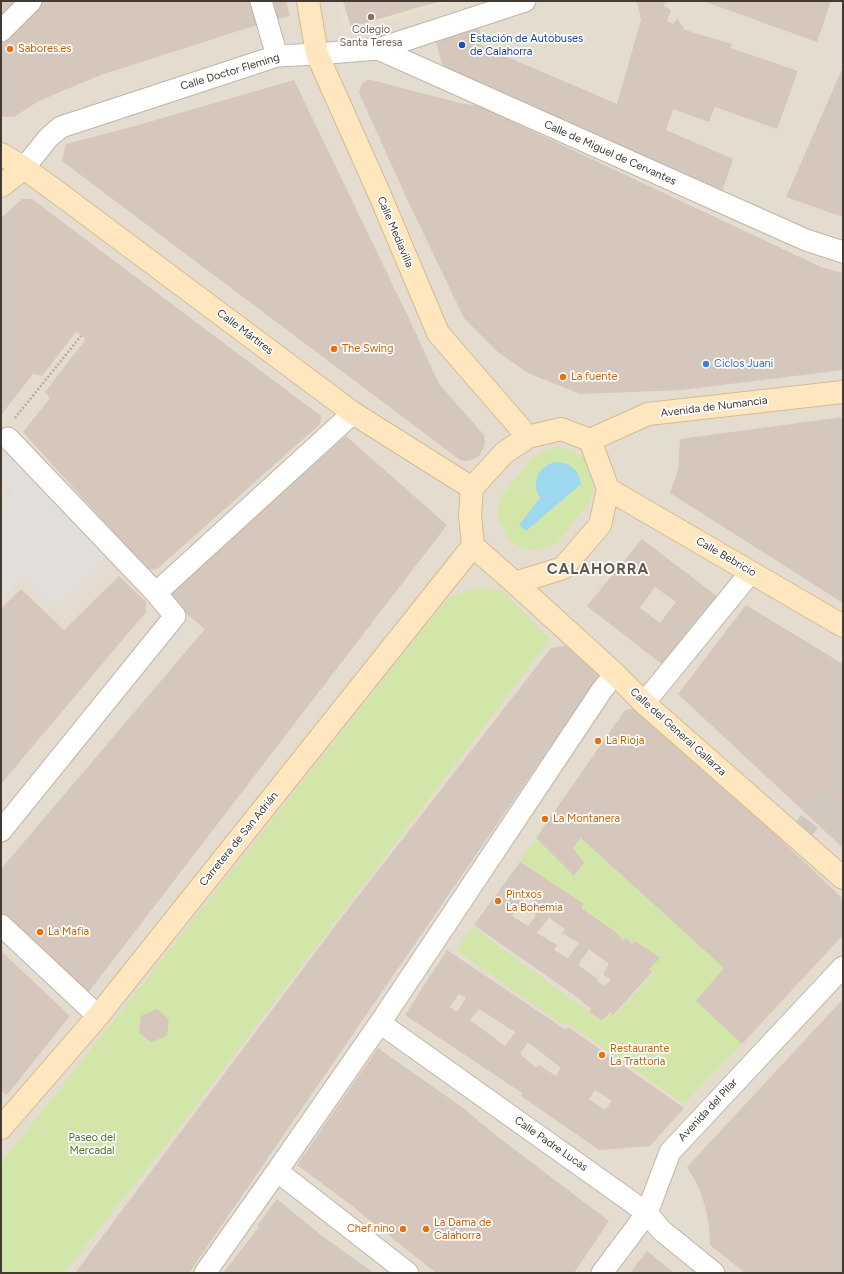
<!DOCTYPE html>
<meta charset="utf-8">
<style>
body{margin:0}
#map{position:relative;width:844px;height:1274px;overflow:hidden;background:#f1ebe2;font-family:Figtree,sans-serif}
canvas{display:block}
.frame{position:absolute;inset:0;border:2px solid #423a33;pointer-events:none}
</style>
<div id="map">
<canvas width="844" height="1274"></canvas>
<div class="frame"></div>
</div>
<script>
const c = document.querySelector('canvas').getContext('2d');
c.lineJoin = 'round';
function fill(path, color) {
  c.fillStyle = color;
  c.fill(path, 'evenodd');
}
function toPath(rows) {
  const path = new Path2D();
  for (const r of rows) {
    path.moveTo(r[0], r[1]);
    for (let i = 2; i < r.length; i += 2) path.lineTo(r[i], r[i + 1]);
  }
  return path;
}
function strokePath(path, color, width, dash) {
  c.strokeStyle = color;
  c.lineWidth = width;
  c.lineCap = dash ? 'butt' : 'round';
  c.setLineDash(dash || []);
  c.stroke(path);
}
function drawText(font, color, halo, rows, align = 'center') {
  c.font = font + ' Figtree,sans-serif';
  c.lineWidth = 3.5;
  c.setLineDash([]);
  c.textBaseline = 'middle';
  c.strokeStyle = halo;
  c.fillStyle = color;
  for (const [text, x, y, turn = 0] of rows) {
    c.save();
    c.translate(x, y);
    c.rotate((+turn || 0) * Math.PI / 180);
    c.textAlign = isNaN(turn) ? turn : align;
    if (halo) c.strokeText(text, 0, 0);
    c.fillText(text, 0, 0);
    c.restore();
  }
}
fill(toPath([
 [1,1,843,1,843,1273,1,1273]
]), '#e5dcd0');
fill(toPath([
 [337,1,454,1,346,33]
]), '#eadecc');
fill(toPath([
 [556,447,570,450,582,456,590,466,593,478,592,496,589,503,560,539,553,545,536,550,521,548,512,543,508,539,498,519,498,507,502,496,533,457,545,450],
 [475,588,502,590,550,640,152,1163,64,1273,1,1273,1,1163,416,638,449,598],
 [536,838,573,848,581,838,724,968,696,1001,742,1044,684,1104,566,1022,563,1025,456,950,473,927,602,1022,610,1014,614,1016,654,973,649,969,660,958,636,941,632,944,626,938,623,941,617,933,581,908,584,904,520,862]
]), '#d2e6aa');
fill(toPath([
 [17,447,114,549,54,608,21,578,1,598,1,508,12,493,1,478,1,462]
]), '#e1dedb');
fill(toPath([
 [556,462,564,463,571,466,576,471,580,478,581,484,526,531,519,525,540,498,536,489,536,482,538,474,543,468,549,464]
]), '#9dd8ef');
fill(toPath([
 [1,1,24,1,1,24],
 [42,1,256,1,263,23,101,75,62,91,37,102,14,117,4,117,1,116,1,46],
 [269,1,286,1,290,16,274,20],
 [343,1,441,1,351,27],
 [637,1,666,1,664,6,671,10,667,21,674,24,677,18,685,30,732,44,731,48,798,71,777,129,715,107,709,122,673,109,666,130,733,159,722,191,444,70,435,40,479,28,482,46,617,104,641,20],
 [703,1,831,1,817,42],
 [843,67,843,217,786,197],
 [294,80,413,327,439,384,484,435,485,442,484,447,479,456,474,459,466,461,460,460,62,161,66,144,135,126],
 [368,80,371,80,460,103,479,106,821,267,843,273,843,370,682,390,580,394,528,373,498,352,464,318,407,199,359,93,361,86,363,83],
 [22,199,32,199,321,416,321,420,320,424,157,569,153,570,146,568,23,432,50,398,45,392,86,339,76,332,42,376,33,374,1,415,1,218],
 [843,417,843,603,670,493,678,470,680,439],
 [346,436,447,525,87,994,1,914,1,869,205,629,188,615,168,593],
 [642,539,718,597,664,666,587,606],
 [655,587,676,602,660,623,640,608],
 [119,576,146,602,146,612,1,784,1,609,21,589,64,630],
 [746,605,843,664,843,848,678,694],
 [571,645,600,674,189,1273,75,1273,342,917,551,648],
 [643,708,843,899,843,935,742,1044,696,1001,724,968,581,838,573,848,584,863,574,876,536,838,625,710],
 [520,862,584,904,581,908,617,933,623,941,626,938,632,944,635,941,660,958,649,969,652,972,613,1015,610,1012,602,1021,589,1012,591,1008,583,1003,584,1002,474,925],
 [525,896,535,903,530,910,536,915,528,926,512,916],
 [549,918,565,929,562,933,579,943,568,958,554,950,557,945,537,933],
 [589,949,609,964,603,974,611,980,604,986,597,981,598,979,578,965],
 [447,950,566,1030,568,1027,684,1108,650,1146,599,1150,521,1096,522,1093,405,1015],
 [459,994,466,998,457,1012,450,1007],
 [479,1009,515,1032,505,1046,470,1020],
 [528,1042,561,1068,556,1076,539,1065,536,1068,520,1054],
 [595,1090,612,1101,605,1110,589,1099],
 [1,951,70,1016,7,1095,1,1091],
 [843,999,843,1273,745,1273,710,1245,709,1226,705,1206,699,1188,687,1167],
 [157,1009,169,1019,167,1036,151,1042,139,1033,141,1016],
 [378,1048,463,1108,498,1137,609,1221,574,1273,436,1273,347,1202,297,1165],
 [277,1199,322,1236,374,1273,223,1273,259,1227,257,1226],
 [647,1251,674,1273,630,1273]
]), '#d5c7bb');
strokePath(toPath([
 [797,838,843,776]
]), '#cec8bf', 21, [21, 10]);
const street = toPath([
 [261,1,277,56],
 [1,31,31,1],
 [378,49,806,240,843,252],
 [24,168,49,137,61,127,277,56,317,54,378,49,525,1],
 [156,593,353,413],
 [644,703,751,572],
 [1,831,175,616,156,593,8,438],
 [1,925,98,1016],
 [380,1023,647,1213,661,1230,714,1273],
 [277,1171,408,1273],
 [205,1273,277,1171,380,1023,602,690,615,674],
 [602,1273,647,1213,670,1152,843,967]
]);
const secondary = toPath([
 [308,1,317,54,379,193,438,333,528,437],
 [1,154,24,168,53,189,353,413,472,488],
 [1,186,24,168],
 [561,429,590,440,608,489,600,525,563,568,515,583,473,546,470,515,472,488,504,453,528,437,561,429],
 [590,440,648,414,843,392],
 [608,489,843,626],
 [515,583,615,674,644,703,843,878],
 [1,1128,98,1016,473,546]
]);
strokePath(street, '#bfb4a8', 23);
strokePath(secondary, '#d4bb94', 24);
strokePath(toPath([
 [15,418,81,336]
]), '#beab96', 2.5, [2, 2]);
strokePath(street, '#fff', 21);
strokePath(secondary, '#fee7bf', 22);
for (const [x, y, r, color] of [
 [371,17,4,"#8d6e63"],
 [462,45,4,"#1a4fb4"],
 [10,49,4,"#e8710a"],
 [334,349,4,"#e8710a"],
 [706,364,4,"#3f7fe0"],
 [563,377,4,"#e8710a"],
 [598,741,4,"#e8710a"],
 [545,819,4,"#e8710a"],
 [498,901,4,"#e8710a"],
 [40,932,4,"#e8710a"],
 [602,1055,4,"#e8710a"],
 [403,1229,4,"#e8710a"],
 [426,1229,4,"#e8710a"]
]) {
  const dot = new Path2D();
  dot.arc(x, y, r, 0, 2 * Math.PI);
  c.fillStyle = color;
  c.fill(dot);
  strokePath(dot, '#fff', 1.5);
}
drawText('11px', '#785e54', '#fff', [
 ["Colegio",371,30],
 ["Santa Teresa",371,43]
]);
drawText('11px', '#164399', '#fff', [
 ["Estación de Autobuses",470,39],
 ["de Calahorra",470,52]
], 'left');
drawText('11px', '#c56008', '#fff', [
 ["Sabores.es",18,49],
 ["The Swing",342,349],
 ["La fuente",571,377],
 ["La Rioja",606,741],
 ["La Montanera",553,819],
 ["Pintxos",506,895],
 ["La Bohemia",506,908],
 ["La Mafia",48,932],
 ["Restaurante",610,1049],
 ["La Trattoria",610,1062],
 ["La Dama de",434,1223],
 ["Calahorra",434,1236],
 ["Chef nino",395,1229,"right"]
], 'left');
drawText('11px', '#423a33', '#fff', [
 ["Calle Doctor Fleming",230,72,-17],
 ["Calle de Miguel de Cervantes",610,153,24],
 ["Calle Mediavilla",395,232,67],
 ["Calle Mártires",245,332,37],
 ["Avenida de Numancia",714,407,-7],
 ["Calle Bebricio",726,557,30],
 ["Calle del General Gallarza",678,732,42],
 ["Carretera de San Adrián",239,839,-51],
 ["Avenida del Pilar",708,1110,-47],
 ["Calle Padre Lucas",551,1144,35]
]);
drawText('11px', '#366cbe', '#fff', [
 ["Ciclos Juani",714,364]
], 'left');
drawText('11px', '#4d7327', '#fff', [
 ["Paseo del",92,1138],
 ["Mercadal",92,1151]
]);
c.letterSpacing = '1px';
drawText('bold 15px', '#65574a', '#fff', [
 ["CALAHORRA",598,570]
]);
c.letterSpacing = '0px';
</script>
